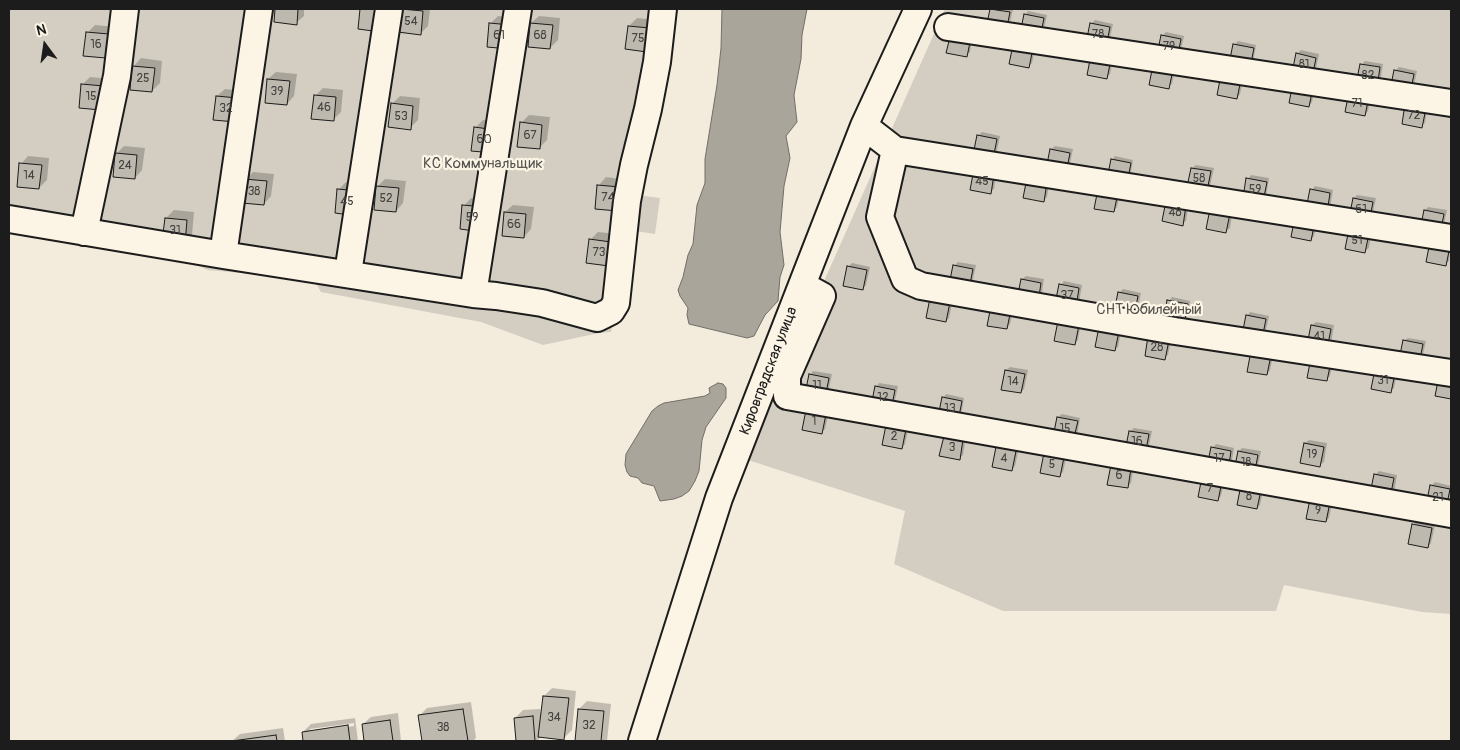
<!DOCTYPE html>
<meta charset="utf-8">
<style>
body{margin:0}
#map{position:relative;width:1460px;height:750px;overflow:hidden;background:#f3ecdd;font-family:Pangolin,sans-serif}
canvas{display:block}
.frame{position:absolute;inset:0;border:10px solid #1c1c1c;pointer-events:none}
.north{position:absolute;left:20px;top:20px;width:50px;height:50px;-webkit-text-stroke:4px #fcf5e5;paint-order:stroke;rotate:346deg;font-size:14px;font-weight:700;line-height:20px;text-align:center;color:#1c1c1c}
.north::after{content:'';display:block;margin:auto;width:18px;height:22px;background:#1c1c1c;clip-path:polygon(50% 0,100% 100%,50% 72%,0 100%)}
</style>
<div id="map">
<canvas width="1460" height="750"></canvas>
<div class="frame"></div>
<div class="north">N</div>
</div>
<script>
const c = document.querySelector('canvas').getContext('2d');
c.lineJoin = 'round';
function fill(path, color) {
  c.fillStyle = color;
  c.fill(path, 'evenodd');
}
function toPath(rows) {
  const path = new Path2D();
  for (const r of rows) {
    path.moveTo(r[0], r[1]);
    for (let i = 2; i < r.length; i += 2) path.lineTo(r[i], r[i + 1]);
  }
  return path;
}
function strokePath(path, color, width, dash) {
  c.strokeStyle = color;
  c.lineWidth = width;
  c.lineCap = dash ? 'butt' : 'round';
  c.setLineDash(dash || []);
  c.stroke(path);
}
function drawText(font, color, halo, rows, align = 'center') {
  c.font = font + ' Pangolin,sans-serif';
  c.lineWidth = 4.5;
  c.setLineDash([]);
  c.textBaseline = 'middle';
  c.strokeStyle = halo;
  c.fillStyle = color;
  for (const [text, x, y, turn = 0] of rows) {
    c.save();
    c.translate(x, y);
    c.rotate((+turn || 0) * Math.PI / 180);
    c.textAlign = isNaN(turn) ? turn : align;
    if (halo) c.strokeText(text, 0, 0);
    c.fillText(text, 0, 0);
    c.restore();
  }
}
fill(toPath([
 [9,9,675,9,637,195,660,198,655,234,635,231,611,332,599,333,543,345,481,322,321,292,314,280,208,270,184,260,72,245,9,229],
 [945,9,1451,9,1451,614,1422,612,1284,585,1276,611,1003,611,894,564,905,511,745,459]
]), '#d3cec1');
const water = toPath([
 [722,9,807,9,802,35,801,59,794,95,797,122,786,136,790,158,784,186,780,232,784,265,780,277,778,301,765,315,754,336,747,338,689,324,687,315,688,308,680,296,678,290,683,277,688,255,693,244,697,205,705,183,705,159,717,85,721,48,722,9],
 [718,383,723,384,726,388,726,398,706,427,702,440,699,471,695,481,689,491,682,496,674,499,660,501,654,486,642,483,638,478,630,476,627,472,625,465,626,454,652,411,658,406,664,403,705,396,710,393,709,388,718,383]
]);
fill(water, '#aaa59b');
strokePath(water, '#716e68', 1);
fill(toPath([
 [277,9,304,9,304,16,296,23,275,21],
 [402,9,430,9,428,26,420,34],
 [991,9,1013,9,1009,27,988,27],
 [1028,11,1047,15,1043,33,1025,15],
 [498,16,519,18,516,40,490,24],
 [539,16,560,18,558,40,550,48,531,23],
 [637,18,657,20,655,43,629,26],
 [1095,20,1113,24,1109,42,1091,24],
 [95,25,116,27,106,57,87,33],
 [1166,32,1184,36,1180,54,1162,36],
 [973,34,970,52,966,56,948,52],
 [1238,41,1256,45,1253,63,1234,45],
 [1036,45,1032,63,1028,67,1010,63],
 [1301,50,1319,54,1315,73,1297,54],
 [1114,55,1110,74,1107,77,1089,74],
 [141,58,162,61,160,83,152,91,134,66],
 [1365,61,1383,64,1380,83,1362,64],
 [1176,65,1172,84,1168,87,1150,84],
 [1399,67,1417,71,1413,89,1395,71],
 [276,72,297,74,294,96,287,104,268,79],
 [1244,76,1240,94,1237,98,1218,94],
 [90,77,111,79,108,101,82,85],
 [1316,84,1312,102,1309,106,1290,102],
 [323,88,343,90,341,112,333,120,315,96],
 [225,89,245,91,235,121,217,96],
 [1372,93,1368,111,1365,115,1347,111],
 [400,96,420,98,418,120,410,128,392,104],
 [1428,104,1425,123,1421,126,1403,123],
 [529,115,550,117,547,140,540,147,521,123],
 [483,120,504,122,493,152,475,128],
 [982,132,1000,136,996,155,993,158,978,136],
 [124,146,145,148,142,170,135,178,116,154],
 [1055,146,1073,149,1069,168,1051,149],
 [28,156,49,158,47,180,39,188,21,164],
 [1115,156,1133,160,1130,178,1112,160],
 [1196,165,1214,168,1210,186,1207,190,1188,186,1192,168],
 [979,166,997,170,994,189,990,192],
 [253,172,274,174,271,196,264,204,245,180],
 [1032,175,1050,179,1047,197,1043,201],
 [1251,175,1269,178,1266,197,1248,179],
 [606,177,627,180,625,202,599,185],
 [385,179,406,181,403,203,396,211,377,187],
 [346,182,367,184,365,207,338,190],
 [1315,186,1333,190,1330,208,1312,190],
 [1121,189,1117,207,1114,211,1096,208],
 [1357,195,1376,198,1372,217,1354,198],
 [471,198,492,200,482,230,464,206],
 [1168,202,1189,202,1186,221,1182,224],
 [513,205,534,207,531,229,524,237,505,212],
 [1215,206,1233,209,1230,228,1226,231],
 [1428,207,1447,210,1443,229,1425,210],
 [174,210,194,212,192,235,184,243,166,218],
 [1318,218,1314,236,1311,240,1292,236],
 [1372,229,1369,248,1365,251,1347,248],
 [598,232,618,234,616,256,590,240],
 [1451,242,1449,261,1445,264],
 [958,262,976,265,972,284,954,266],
 [852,263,870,267,866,285,863,289,848,267],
 [1026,276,1044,279,1041,298,1022,279],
 [1064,281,1082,285,1079,303,1061,285],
 [1123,289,1141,293,1137,311,1134,315,1119,293],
 [1172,297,1190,301,1187,319,1183,323,1169,301],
 [953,299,949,318,946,321,928,317],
 [1014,306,1010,324,1007,328,989,325],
 [1250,312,1269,316,1265,334,1247,316],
 [1081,322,1078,340,1074,344,1056,340],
 [1316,322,1334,325,1331,344,1312,325],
 [1122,328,1118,347,1114,350,1096,346],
 [1172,336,1168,355,1164,358,1146,355],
 [1408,338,1426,341,1422,359,1404,341],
 [1274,352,1270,370,1267,374,1249,371],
 [1334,358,1330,376,1326,380,1308,377],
 [1010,367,1028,370,1024,389,1021,392,1006,370],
 [1398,369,1394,388,1391,391,1373,388],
 [813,371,832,374,828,393,810,375],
 [879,383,898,386,894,405,876,387],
 [946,394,964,398,961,416,943,398],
 [810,407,829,411,825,429,821,433],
 [1062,414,1080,418,1077,436,1058,417],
 [909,426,905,444,902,448,883,444],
 [1134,428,1152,431,1148,450,1130,431],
 [966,436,963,455,959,458,941,455],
 [1309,440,1327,443,1324,462,1320,465,1305,443],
 [1000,444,1019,448,1015,466,1012,470,997,448],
 [1216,444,1234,448,1231,466,1212,448],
 [1242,448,1261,451,1257,470,1239,451],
 [1067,454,1063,472,1059,476,1041,472],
 [1134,465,1131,483,1127,487,1109,484],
 [1379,471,1397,475,1394,493,1375,475],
 [1225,478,1221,496,1218,500,1199,496],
 [1435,482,1451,486,1449,505,1431,486],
 [1264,486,1260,505,1257,508,1238,504],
 [1333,499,1329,518,1326,521,1308,518],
 [1417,521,1435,525,1431,543,1428,547,1413,525],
 [552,688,576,691,572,730,564,738,542,736,537,741,517,741,515,718,523,710,540,709,541,715,544,696],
 [587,701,611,704,607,741,576,741,579,709],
 [471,702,476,738,473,741,423,741,419,716,427,708],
 [398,713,401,741,365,741,363,724,371,717],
 [355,718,358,741,305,741,303,732,311,724],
 [354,723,354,726,310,732,310,729],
 [283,728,285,741,232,741,240,734],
 [820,740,847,741,819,741]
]), '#0003');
const building = toPath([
 [275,9,298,9,297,25,274,22,275,9],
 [360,9,383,9,381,32,358,29,360,9],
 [401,9,423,11,421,35,398,32,401,9],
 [990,9,1010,12,1006,32,986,28,990,9],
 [1024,14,1044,18,1040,38,1020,34,1024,14],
 [489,23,511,25,509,49,487,47,489,23],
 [530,23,553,25,550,49,528,47,530,23],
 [1090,23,1110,27,1106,47,1086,43,1090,23],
 [628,26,650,28,647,52,625,49,628,26],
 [86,32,109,34,106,58,83,56,86,32],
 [951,33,971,37,967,57,946,53,951,33],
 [1161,35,1181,39,1177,59,1157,55,1161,35],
 [1233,44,1254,48,1250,68,1229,64,1233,44],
 [1013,45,1033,48,1029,68,1009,64,1013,45],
 [1296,53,1316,58,1312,78,1292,73,1296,53],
 [1091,55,1111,59,1107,79,1087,75,1091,55],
 [1360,64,1380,67,1377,88,1356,84,1360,64],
 [1153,65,1173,69,1169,89,1149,85,1153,65],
 [132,66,155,68,152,92,130,90,132,66],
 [1394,70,1414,74,1410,94,1390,90,1394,70],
 [1221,75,1241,79,1237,99,1217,95,1221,75],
 [267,79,290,81,287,105,265,103,267,79],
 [1293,83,1313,87,1309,107,1289,103,1293,83],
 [81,84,104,86,101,110,79,108,81,84],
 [1349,92,1369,96,1365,116,1345,112,1349,92],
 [314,95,336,97,334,121,311,119,314,95],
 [216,96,238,98,236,122,213,120,216,96],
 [391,103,413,106,411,130,388,127,391,103],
 [1405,104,1426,108,1422,128,1402,124,1405,104],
 [520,122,542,125,540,149,517,147,520,122],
 [474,127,496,130,494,153,471,151,474,127],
 [977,135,997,139,993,159,973,155,977,135],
 [1050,149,1070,153,1066,173,1046,169,1050,149],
 [115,153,137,155,135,179,113,177,115,153],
 [1111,159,1131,163,1127,183,1107,179,1111,159],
 [19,163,42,165,39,189,17,187,19,163],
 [1191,168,1211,171,1207,191,1187,187,1191,168],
 [974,169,994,174,991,194,970,190,974,169],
 [1027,178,1047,182,1044,202,1023,198,1027,178],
 [1246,178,1267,182,1263,202,1243,198,1246,178],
 [244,179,267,181,264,205,242,203,244,179],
 [597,185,620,187,618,211,595,209,597,185],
 [376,186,399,188,396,212,374,210,376,186],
 [337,189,360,191,357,216,335,213,337,189],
 [1098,189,1118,192,1114,212,1094,209,1098,189],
 [1310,189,1330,193,1327,213,1306,209,1310,189],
 [1353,198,1373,202,1369,222,1349,218,1353,198],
 [1166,201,1186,205,1183,226,1162,221,1166,201],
 [462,205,485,207,482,232,460,229,462,205],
 [1210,209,1230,213,1226,233,1206,229,1210,209],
 [1424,210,1444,214,1440,234,1420,230,1424,210],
 [504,212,526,214,524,238,502,236,504,212],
 [1295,217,1315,221,1311,241,1291,237,1295,217],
 [165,218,187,220,185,244,162,241,165,218],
 [1349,229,1369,233,1365,253,1345,249,1349,229],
 [589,239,611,242,609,266,586,263,589,239],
 [1430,242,1450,246,1446,266,1426,262,1430,242],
 [953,265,973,269,969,289,949,285,953,265],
 [847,266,867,270,863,290,843,286,847,266],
 [1021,279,1041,283,1038,303,1017,299,1021,279],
 [1059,284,1079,288,1076,308,1055,304,1059,284],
 [1118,292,1138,296,1134,316,1114,312,1118,292],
 [930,298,950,302,946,322,926,318,930,298],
 [1167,300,1188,304,1184,324,1164,320,1167,300],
 [991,306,1011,309,1007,329,987,326,991,306],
 [1246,315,1266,319,1262,339,1242,335,1246,315],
 [1058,321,1079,325,1075,345,1054,341,1058,321],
 [1311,325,1331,329,1327,349,1307,345,1311,325],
 [1099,327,1119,331,1115,351,1095,347,1099,327],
 [1148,336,1169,340,1165,360,1145,356,1148,336],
 [1403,340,1423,344,1419,364,1399,360,1403,340],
 [1251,351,1271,355,1267,375,1247,372,1251,351],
 [1311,358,1331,361,1327,381,1307,378,1311,358],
 [1375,369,1395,373,1391,393,1371,389,1375,369],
 [1005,370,1025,374,1021,393,1001,390,1005,370],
 [809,374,829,378,825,398,805,394,809,374],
 [1439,376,1451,378,1451,399,1435,396,1439,376],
 [875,386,895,390,891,410,871,406,875,386],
 [942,397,962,401,958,421,938,417,942,397],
 [806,410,826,414,822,434,802,430,806,410],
 [1057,417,1078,421,1073,441,1053,437,1057,417],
 [886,425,906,429,902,449,882,445,886,425],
 [1129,431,1149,434,1145,455,1125,451,1129,431],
 [944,436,963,439,960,460,939,456,944,436],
 [1304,443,1324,447,1320,467,1300,463,1304,443],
 [996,447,1016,451,1012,471,992,467,996,447],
 [1211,447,1231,451,1228,471,1207,467,1211,447],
 [1238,451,1258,455,1254,475,1234,471,1238,451],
 [1044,453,1064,457,1060,477,1040,473,1044,453],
 [1111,465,1131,468,1128,488,1107,485,1111,465],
 [1374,474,1394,478,1390,498,1370,494,1374,474],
 [1202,477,1222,481,1218,501,1198,497,1202,477],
 [1241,485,1261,490,1257,509,1237,505,1241,485],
 [1430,485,1450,489,1446,509,1426,506,1430,485],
 [1310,499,1330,502,1326,522,1306,519,1310,499],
 [1412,524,1432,528,1428,548,1408,544,1412,524],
 [543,696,569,698,564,740,538,737,543,696],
 [463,709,468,741,422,741,418,715,463,709],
 [578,709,604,711,601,741,575,741,578,709],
 [533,716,535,741,516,741,514,718,533,716],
 [390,720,393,741,364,741,362,724,390,720],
 [348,725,350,741,303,741,302,732,348,725],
 [276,735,277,741,232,741,276,735]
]);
fill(building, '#beb9ae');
strokePath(building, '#1c1c1c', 1);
const minor = toPath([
 [948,27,1451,103],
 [864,126,895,150,880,217,905,279,921,286,1175,331,1451,373],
 [895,150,1451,238],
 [9,219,223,255,473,294,496,296,542,303,597,318,611,311,616,303,627,201,634,165,648,109,657,62,663,9],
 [84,232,117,76,125,9],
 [223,255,259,9],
 [348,273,389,9],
 [802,285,822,296,787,376,787,396,1451,514],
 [473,294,518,9],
 [642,741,719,498,864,126,918,9]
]);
strokePath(minor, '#1c1c1c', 30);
strokePath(minor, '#fcf5e5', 26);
drawText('12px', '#444340', null, [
 ["54",411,22],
 ["78",1098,35],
 ["61",499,36],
 ["68",540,36],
 ["75",638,39],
 ["16",96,45],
 ["79",1169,47],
 ["81",1304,65],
 ["82",1368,76],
 ["25",143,79],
 ["39",277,92],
 ["15",91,97],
 ["71",1357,104],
 ["46",324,108],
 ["32",226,109],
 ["72",1414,116],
 ["53",401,117],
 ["67",530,136],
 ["60",484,140],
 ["24",125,166],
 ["14",29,176],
 ["58",1199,179],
 ["45",982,182],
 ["59",1255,190],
 ["38",254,192],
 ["74",608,198],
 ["52",386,199],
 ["45",347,202],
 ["61",1361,210],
 ["48",1175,213],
 ["59",472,218],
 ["66",514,225],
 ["31",175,231],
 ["51",1357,241],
 ["73",599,253],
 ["37",1067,296],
 ["41",1319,337],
 ["28",1157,348],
 ["31",1383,381],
 ["14",1013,382],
 ["11",817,386],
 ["12",883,398],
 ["13",950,409],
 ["1",814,422],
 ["15",1065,429],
 ["2",894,437],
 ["16",1137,442],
 ["3",952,448],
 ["19",1312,455],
 ["4",1004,459],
 ["17",1219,459],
 ["18",1246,463],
 ["5",1052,465],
 ["6",1119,476],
 ["7",1210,489],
 ["8",1249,497],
 ["21",1438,498],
 ["9",1318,511],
 ["34",554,718],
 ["32",589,726],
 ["38",443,728]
]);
drawText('15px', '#53514e', '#fcf5e5', [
 ["КС Коммунальщик",483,164],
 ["СНТ Юбилейный",1149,310]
]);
drawText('15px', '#1c1c1c', '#fcf5e5', [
 ["Кировградская улица",769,371,-69]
]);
</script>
